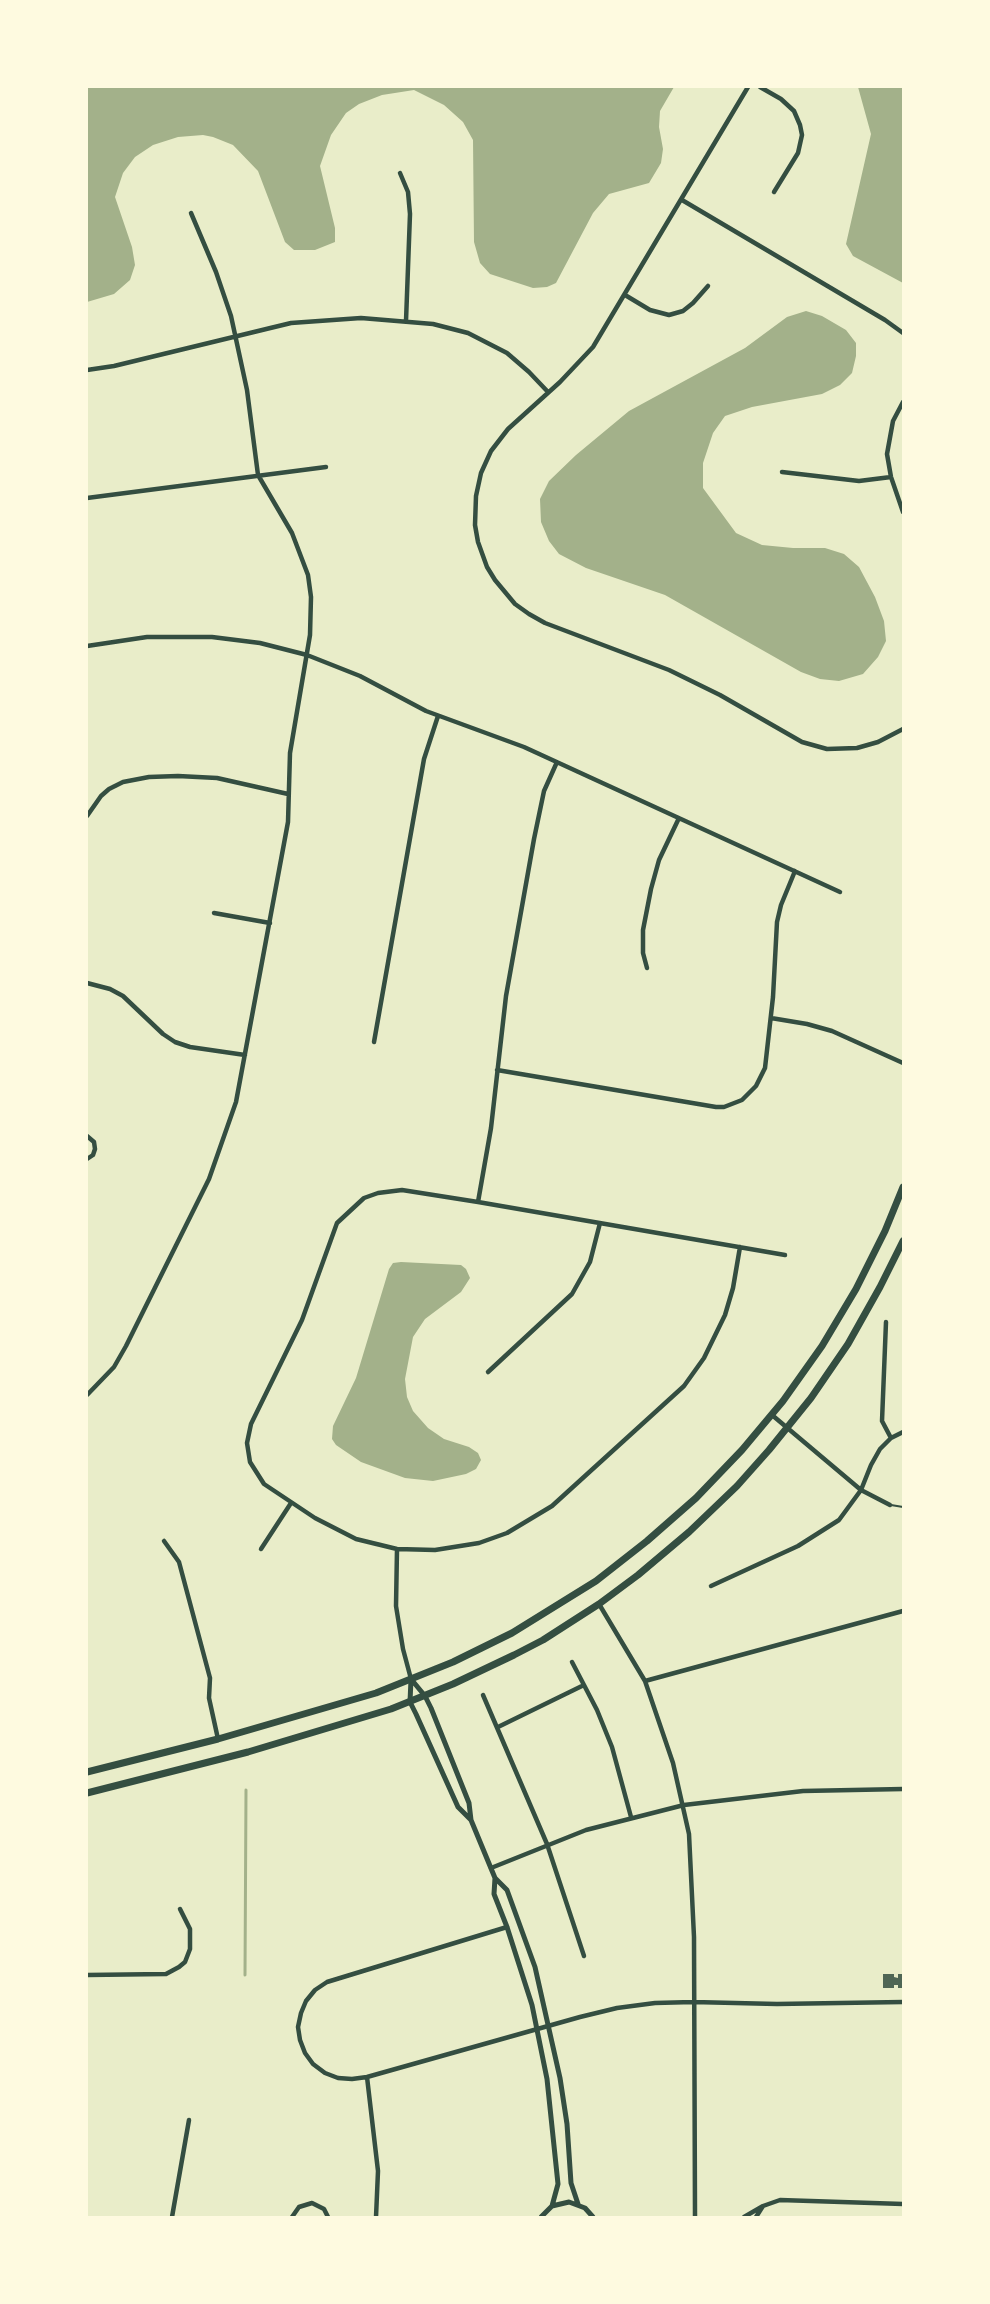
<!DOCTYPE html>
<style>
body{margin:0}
#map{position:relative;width:990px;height:2304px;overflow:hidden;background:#e9edc9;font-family:"Public Sans",sans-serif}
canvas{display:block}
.frame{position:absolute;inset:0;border:88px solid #fefae0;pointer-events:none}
</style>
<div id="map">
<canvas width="990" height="2304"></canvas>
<div class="frame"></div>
</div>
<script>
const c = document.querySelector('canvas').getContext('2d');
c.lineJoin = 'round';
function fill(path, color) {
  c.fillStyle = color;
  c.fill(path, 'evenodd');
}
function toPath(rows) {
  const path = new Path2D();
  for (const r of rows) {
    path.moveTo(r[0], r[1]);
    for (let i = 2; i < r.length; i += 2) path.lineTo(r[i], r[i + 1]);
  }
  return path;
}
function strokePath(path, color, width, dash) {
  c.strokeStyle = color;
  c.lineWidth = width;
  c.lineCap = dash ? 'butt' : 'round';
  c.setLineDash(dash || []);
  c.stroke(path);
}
fill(toPath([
 [87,87,674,87,660,111,659,127,663,149,661,163,649,183,609,194,593,213,556,283,547,287,533,288,490,274,480,263,474,242,473,140,463,122,444,105,414,90,382,95,359,104,346,113,331,135,320,166,335,228,335,242,315,250,294,250,285,242,258,171,233,145,213,137,203,135,178,137,153,145,135,157,123,173,115,197,132,247,135,265,130,280,114,294,87,302],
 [858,87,903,87,903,283,853,256,846,244,871,134],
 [806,311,822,316,846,330,856,343,856,356,852,373,840,385,822,394,752,407,725,416,713,433,703,463,703,488,736,533,762,545,793,548,825,548,844,554,859,567,875,597,884,621,886,641,878,657,863,674,839,681,820,679,801,672,665,595,586,568,559,554,549,541,541,522,540,499,549,481,576,455,629,411,745,348,787,317],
 [401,1262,461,1265,466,1269,470,1278,461,1292,425,1319,413,1337,405,1379,407,1397,413,1411,428,1428,444,1439,469,1447,478,1453,481,1460,476,1469,466,1474,433,1481,405,1478,361,1462,336,1445,332,1439,333,1426,356,1378,389,1269,393,1263]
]), '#a3b18a');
strokePath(toPath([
 [245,1975,246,1790]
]), '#a3b18a', 3);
fill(toPath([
 [883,1974,894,1974,894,1977,898,1978,898,1974,903,1974,903,1988,898,1988,898,1985,894,1985,894,1988,883,1988]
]), '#4f6655');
strokePath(toPath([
 [891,1505,903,1507]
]), '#344e41', 2);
strokePath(toPath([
 [748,87,593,347,560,382,508,429,491,451,481,473,476,496,475,525,478,542,487,567,495,580,515,604,529,614,545,623,669,670,720,695,802,742,827,749,857,748,878,742,903,729],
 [760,87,781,99,794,111,800,125,802,135,798,153,774,192],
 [400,173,408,192,410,214,406,321],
 [682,200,885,320,903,333],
 [625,295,650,310,669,315,683,311,693,303,708,286],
 [87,370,114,366,291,323,361,318,433,324,468,333,507,353,529,372,548,392],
 [903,402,893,421,887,454,891,477,903,512],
 [782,472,859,481,891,477],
 [87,498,326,467],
 [87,646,147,637,212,637,260,643,307,655,360,676,426,711,524,747,840,892],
 [87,816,101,796,109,789,123,782,149,777,178,776,217,778,288,794],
 [214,913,270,923],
 [647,968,643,953,643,930,651,889,659,860,679,818],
 [87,983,110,989,123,996,163,1034,175,1042,190,1047,245,1055],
 [771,1018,807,1024,832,1031,903,1063],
 [374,1042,424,759,438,716],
 [497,1070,716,1107,724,1107,742,1100,756,1086,765,1068,773,997,777,922,781,905,795,871],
 [87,1136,94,1142,95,1149,93,1155,87,1159],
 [478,1202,491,1128,506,996,534,839,544,791,557,762],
 [740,1247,733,1288,725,1315,704,1358,684,1386,552,1506,507,1533,479,1543,435,1550,397,1549,356,1539,315,1518,264,1484,250,1462,247,1443,251,1424,302,1320,337,1223,364,1198,378,1193,402,1190,478,1202,785,1255],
 [886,1322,882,1421,891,1438],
 [488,1372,572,1294,590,1262,600,1223],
 [87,1395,114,1367,126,1346,209,1179,236,1102,288,822,290,753,310,635,311,597,308,575,292,533,258,475,247,390,231,316,216,272,191,213],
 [772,1415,861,1490,890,1505],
 [164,1541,179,1562,210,1678,209,1698,218,1739],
 [261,1549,291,1503],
 [397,1549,396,1606,403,1649,411,1679],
 [711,1586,798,1546,839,1520,861,1490,871,1465,880,1449,891,1438,903,1432],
 [599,1604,645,1681,673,1763,689,1834,694,1937,695,2217],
 [572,1662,597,1710,612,1747,631,1817],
 [645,1681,903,1611],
 [483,1695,547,1844,584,1956],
 [498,1727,584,1685],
 [491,1868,586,1830,684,1805,803,1791,903,1789],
 [507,1927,327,1982,315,1990,306,2001,301,2013,298,2027,300,2040,305,2053,313,2064,325,2073,338,2078,352,2079,367,2077,580,2017,617,2008,655,2003,693,2002,777,2004,903,2002],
 [87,1975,166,1974,179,1967,185,1962,190,1949,190,1929,180,1909],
 [367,2077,378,2171,376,2217],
 [172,2217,189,2120],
 [292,2217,299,2207,312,2203,324,2209,328,2217],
 [744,2217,763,2206],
 [756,2217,763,2206,780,2200,903,2204]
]), '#344e41', 4.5);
strokePath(toPath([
 [411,1679,425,1696,431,1708,469,1803,471,1820,495,1878,507,1890,535,1967,560,2078,567,2124,571,2183,578,2204],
 [411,1679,410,1702,416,1714,458,1807,471,1820],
 [495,1878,494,1894,507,1927,532,2005,547,2079,558,2184,552,2206],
 [541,2217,552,2206,569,2202,585,2208,593,2217]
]), '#344e41', 5);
strokePath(toPath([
 [87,1772,218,1739,376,1693,453,1662,512,1633,596,1581,647,1541,696,1498,742,1450,783,1401,822,1346,856,1289,885,1231,903,1187],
 [87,1793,248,1752,391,1709,453,1684,514,1655,543,1640,599,1604,638,1575,689,1532,737,1486,769,1450,811,1398,848,1344,880,1287,903,1241]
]), '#344e41', 7);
</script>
